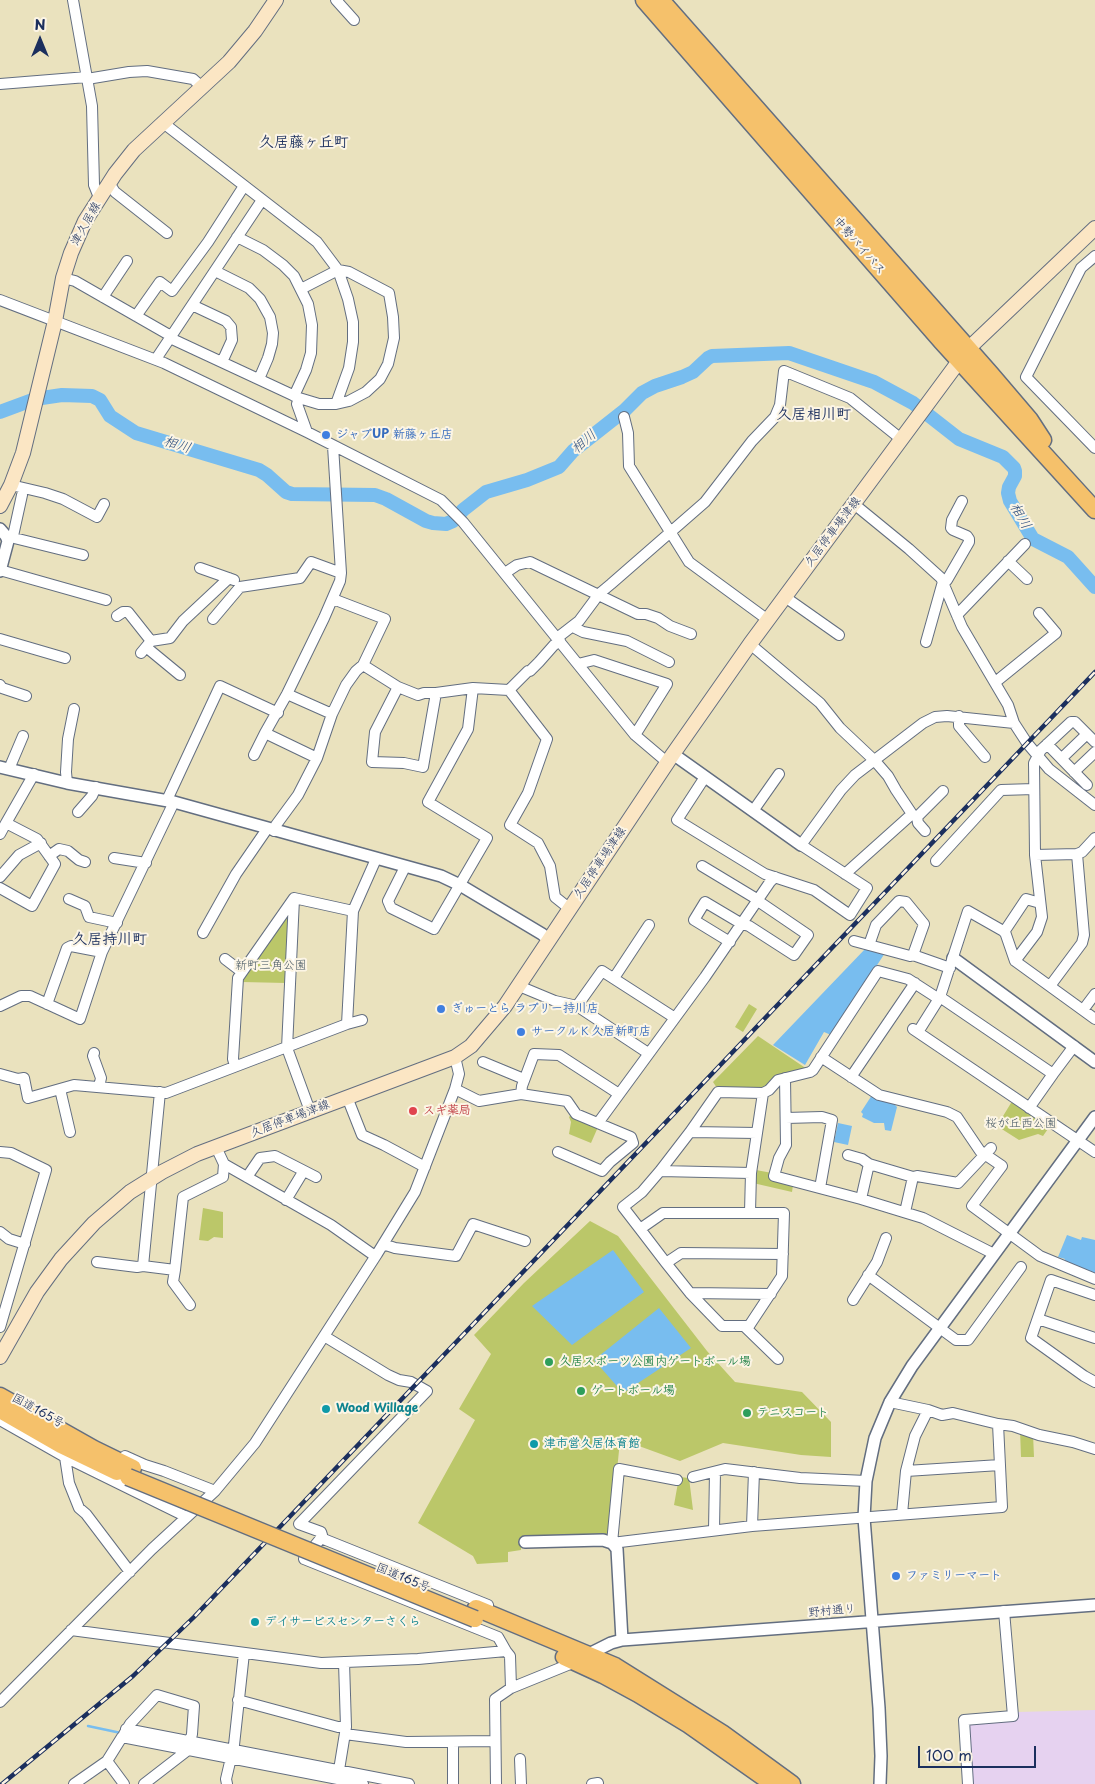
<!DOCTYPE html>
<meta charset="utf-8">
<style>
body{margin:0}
#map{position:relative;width:1095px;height:1784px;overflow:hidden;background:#eae2be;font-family:"Playpen Sans",sans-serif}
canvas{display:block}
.north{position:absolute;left:15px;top:15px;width:50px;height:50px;-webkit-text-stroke:4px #fcf5e5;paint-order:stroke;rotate:0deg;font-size:14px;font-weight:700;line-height:20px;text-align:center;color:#1b2f5e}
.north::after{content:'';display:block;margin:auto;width:18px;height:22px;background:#1b2f5e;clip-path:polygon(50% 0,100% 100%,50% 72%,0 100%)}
.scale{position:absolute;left:918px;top:1746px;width:118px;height:22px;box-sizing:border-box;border:2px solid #1b2f5e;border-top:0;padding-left:6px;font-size:15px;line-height:18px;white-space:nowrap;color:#1b2f5e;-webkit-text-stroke:4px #fcf5e5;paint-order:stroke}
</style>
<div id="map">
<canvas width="1095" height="1784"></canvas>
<div class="north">N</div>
<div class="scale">100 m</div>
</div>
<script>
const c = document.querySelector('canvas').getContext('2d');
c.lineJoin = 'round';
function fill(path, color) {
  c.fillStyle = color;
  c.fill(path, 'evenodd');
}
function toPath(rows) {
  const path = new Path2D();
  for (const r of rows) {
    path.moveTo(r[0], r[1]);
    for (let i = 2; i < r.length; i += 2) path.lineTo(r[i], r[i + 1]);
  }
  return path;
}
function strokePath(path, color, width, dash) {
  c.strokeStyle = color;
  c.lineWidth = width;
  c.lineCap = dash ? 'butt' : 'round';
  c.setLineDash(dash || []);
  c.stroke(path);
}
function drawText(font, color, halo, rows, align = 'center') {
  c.font = font + ' "Playpen Sans","Klee One",sans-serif';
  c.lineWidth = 4;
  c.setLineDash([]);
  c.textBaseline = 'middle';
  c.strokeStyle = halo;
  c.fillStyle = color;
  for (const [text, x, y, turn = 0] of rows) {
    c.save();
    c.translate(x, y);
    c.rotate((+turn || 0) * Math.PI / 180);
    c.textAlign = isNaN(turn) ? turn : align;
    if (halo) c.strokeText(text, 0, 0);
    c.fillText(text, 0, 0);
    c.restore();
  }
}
fill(toPath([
 [1095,1710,1095,1784,972,1784,968,1727,970,1724,1017,1720,1017,1712]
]), '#e6d2f0');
fill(toPath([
 [285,918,290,921,286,983,242,982],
 [749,1004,757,1009,743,1032,735,1027],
 [758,1036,807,1069,763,1089,717,1088,713,1082],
 [1011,1103,1015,1103,1050,1126,1043,1136,1038,1134,1019,1140,997,1126],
 [571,1115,598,1127,591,1143,569,1134,571,1122,569,1117],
 [756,1170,772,1173,793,1185,792,1192,753,1183],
 [203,1208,223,1212,223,1238,214,1237,208,1241,199,1240],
 [590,1221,618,1236,707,1351,735,1382,802,1392,831,1422,831,1457,801,1455,723,1443,680,1461,628,1442,620,1441,610,1538,522,1540,521,1550,508,1552,508,1562,477,1564,473,1556,418,1523,475,1420,459,1409,491,1354,474,1335,524,1283],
 [1020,1430,1033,1434,1034,1457,1021,1457],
 [679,1477,689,1478,693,1510,674,1505]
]), '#bbc769');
fill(toPath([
 [866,948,885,953,831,1035,824,1032,805,1065,773,1045],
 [872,1095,893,1103,897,1107,891,1131,885,1130,884,1123,874,1123,862,1117,863,1114,861,1112],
 [838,1123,852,1126,848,1145,834,1142],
 [1067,1235,1081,1240,1082,1237,1095,1240,1095,1274,1064,1261,1065,1259,1058,1257],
 [613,1250,644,1292,572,1345,532,1306],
 [659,1308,691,1348,623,1393,594,1360]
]), '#78bdef');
strokePath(toPath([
 [88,1726,121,1733]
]), '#78bdef', 2.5);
strokePath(toPath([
 [0,412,35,399,62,395,92,396,100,400,110,416,136,433,259,470,267,475,286,492,292,494,375,495,386,499,426,521,433,523,446,524,453,521,463,510,486,492,527,480,559,467,573,451,625,410,642,393,655,386,682,377,693,372,708,358,712,356,789,353,874,382,913,403,959,439,1003,457,1014,468,1015,471,1015,476,1009,487,1008,493,1010,501,1033,539,1068,557,1095,587]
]), '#78bdef', 14);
const minor = toPath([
 [73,0,92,106,94,185,100,200],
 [336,0,354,20],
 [87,79,129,72,147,71,193,79,203,88],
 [0,84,87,77],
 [162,122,317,242,338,270,348,299,353,322,353,342,349,368,336,404,319,404,299,398,170,338],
 [109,183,115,192,167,233],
 [237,237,263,250,283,265,294,276,308,304,312,325,311,353,306,370,294,396],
 [1095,256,1081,268,1026,377,1095,448],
 [215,271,249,288,260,299,270,317,273,333,272,344,268,358,259,379],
 [63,278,75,281,171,336],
 [301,289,338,270,349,272,389,293,393,317,394,338,388,364,380,379,366,392,349,401,336,404],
 [103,297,127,261],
 [0,300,164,363,307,432,441,500,463,522,635,735,668,763],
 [192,305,226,321,231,327,232,340,222,362],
 [136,316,160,282,172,291,208,242,244,186],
 [156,359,262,200],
 [299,398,297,404,307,432],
 [624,417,628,433,629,466,689,562,768,620],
 [11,485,45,493,63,499,97,517,104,504],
 [854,504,909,549,941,578,962,627,1008,705,1014,723,1027,743,1049,769,1095,805],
 [6,536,83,555],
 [13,536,22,495],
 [1008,561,1027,579],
 [200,568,234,580],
 [0,570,106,600],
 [505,573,517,565,530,562,638,614,646,614,658,618,670,626,691,634],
 [785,597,839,635],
 [333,599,385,619,363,665,398,687,375,732,372,762,404,763,423,767,436,693,473,688,468,729,428,802,487,838,434,929,391,908,388,901,405,867],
 [957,615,1025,544],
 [117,616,123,612,128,612,151,641],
 [213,619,240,587,300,578,311,562,341,573],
 [573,627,583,632,627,641,669,662],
 [557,638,579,621,599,594,611,584,705,502,752,441,775,417,780,405,784,371,850,398,901,439],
 [0,639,65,658],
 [926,642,942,585,947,580,969,542,969,539,967,536,953,530,951,528,952,520,962,501],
 [750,644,820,703,840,728,875,761,888,776,896,790,912,814,917,817,918,823,925,831],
 [146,647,180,675],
 [141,653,151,641,170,638,183,621,229,578],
 [578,664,594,660,667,684,635,735],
 [995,683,998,680,1056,633,1039,613],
 [0,685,2,688,26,696],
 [398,687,418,695,424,693,436,693],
 [473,688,509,690,528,671,530,671,539,662,554,645,560,641],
 [509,690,547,739,528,793,510,825,538,843,550,866,555,897,570,909],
 [287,694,332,714,317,758],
 [332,714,346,685,356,671,363,665],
 [959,716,959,726,985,757],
 [1095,742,1075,722,1071,722,1041,750,1034,763,1035,855,1042,917,1037,932,1015,961,1095,1019],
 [1047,744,1087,785],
 [254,755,265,733],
 [1062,758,1087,734],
 [9,769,23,736],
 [1074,772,1095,752],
 [705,777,677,820,765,874,814,890,850,915,867,888,801,845,841,790,855,775,923,723,935,717,947,716,1014,723],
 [67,783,66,772,68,739,74,709],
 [167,800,220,686,278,713],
 [753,811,779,774],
 [78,812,92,796,96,787],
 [917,817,943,791],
 [274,831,276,825,298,795,317,758,265,733,287,694,324,618,340,581,341,573,333,446],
 [0,834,6,823],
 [1077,854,1082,852,1095,838],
 [1035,855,1077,854,1084,935,1082,943,1050,986],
 [49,856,59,849,68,851,79,860,85,862],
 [114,858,146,863],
 [936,861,1001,790,1034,789],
 [702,866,755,898,758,901,808,935,794,955,749,926,742,924,705,902,694,920,730,942],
 [845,874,912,814],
 [0,877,19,855,41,843],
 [0,888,32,906,55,864,37,839,6,823,34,774],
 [69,899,85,906,89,917,117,923],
 [294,899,287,1048,310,1111],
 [1004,932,1026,899,1040,903],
 [203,933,236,874,267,829],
 [854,941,910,956,913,955],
 [869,945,876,925,899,901,906,902,924,924,913,955,950,968],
 [225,959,242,972],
 [614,978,649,925],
 [519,986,555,1001,577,1006,648,1053],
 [940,997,1053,1074,1029,1108],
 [47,1004,67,948,71,946,102,952],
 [0,1006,21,996,30,996,80,1019,102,952,174,802],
 [577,1006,602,971,675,1018],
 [1083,1010,1095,994],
 [347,1024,362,1020],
 [913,1029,1095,1152],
 [918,1032,940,997,968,911,1005,932,1015,961],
 [94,1053,93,1056,101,1078,99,1087],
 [821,1057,879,1095,947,1112,957,1117,980,1151,1002,1166,972,1206,1040,1256,1095,1279],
 [483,1062,524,1079],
 [235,1066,233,1059,238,978,294,898,353,911],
 [0,1074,18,1079,24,1078,28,1098,74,1085,166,1093,347,1024,353,911,376,859],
 [1053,1074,1074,1046],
 [851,1077,915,983],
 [785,1078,786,1145,779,1158,774,1176,861,1199,923,1218,994,1254],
 [60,1089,70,1132],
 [455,1089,479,1101,521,1094,567,1101,576,1114,631,1137,633,1143,610,1162,602,1171,558,1152],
 [521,1094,522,1086,534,1054,559,1055,619,1094],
 [347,1097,362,1135,384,1145,425,1167],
 [786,1118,822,1117,832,1120,820,1188],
 [598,1123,705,977,770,882,775,877],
 [690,1132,757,1133],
 [216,1147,224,1164,331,1225,375,1256],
 [0,1152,11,1153,46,1170,0,1327],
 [848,1155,862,1159,869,1164,913,1177,917,1176,958,1183,991,1148],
 [660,1171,751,1173],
 [247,1177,260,1158,275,1156,316,1177],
 [861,1199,869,1164],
 [286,1200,303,1172],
 [750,1212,751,1173,763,1093],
 [905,1212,913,1177],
 [640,1229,663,1213,784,1213,782,1276,749,1326,722,1326,690,1293,666,1263,640,1229,623,1207,642,1192,660,1171,690,1132,718,1092,763,1093,769,1090,778,1080,810,1072,813,1070,878,971,908,979,939,999],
 [0,1232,9,1239,25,1244],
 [383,1244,395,1248,456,1256,473,1224,525,1241],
 [97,1262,137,1267,143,1266,160,1092],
 [666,1263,681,1253,783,1254],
 [143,1266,175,1270,183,1197,223,1177,224,1164],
 [175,1270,173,1282,190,1305],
 [868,1275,956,1340,968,1340,1021,1267],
 [690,1293,771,1294],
 [1095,1295,1051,1280,1031,1338,1084,1376,1095,1382],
 [853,1300,877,1262,886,1238],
 [1038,1319,1095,1338],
 [744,1326,778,1359],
 [324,1336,388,1375,399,1380,411,1382,427,1391,299,1524,321,1532,322,1535,321,1538,488,1605],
 [890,1402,928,1410,942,1415,953,1413,998,1424,1013,1426,1039,1435,1073,1442,1095,1449],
 [0,1420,65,1457,187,1517],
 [125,1456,145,1465,164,1471,215,1491],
 [65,1457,69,1483,79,1508,86,1514,130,1572],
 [906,1471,1000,1465],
 [693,1477,725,1469,800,1478,866,1481],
 [677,1480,619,1469,612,1543,752,1526,1002,1507,998,1424],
 [902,1514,906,1471,915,1436,928,1410],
 [752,1526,754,1472],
 [714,1530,715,1472],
 [321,1538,304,1559,498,1637,506,1651],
 [71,1630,321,1663,418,1659,506,1651,510,1656,511,1688],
 [238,1700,338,1727,346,1727],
 [0,1702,152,1549,215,1491,255,1443,377,1254,415,1192,455,1089,459,1074,455,1057],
 [126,1729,409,1784],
 [124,1734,130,1724,157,1695,194,1706,192,1734,188,1750,144,1784],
 [345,1734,406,1742,495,1741],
 [453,1742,453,1784],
 [520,1759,521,1784],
 [338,1776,346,1727,344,1662],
 [74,1784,107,1761],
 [124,1784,107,1761,122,1737,363,1784],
 [227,1784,226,1779,234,1745,244,1653],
 [496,1784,495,1699,511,1688,575,1662],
 [592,1784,598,1783],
 [968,1784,964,1720,1013,1716,1004,1611]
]);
const tertiary = toPath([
 [0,529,6,536,8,541,0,571],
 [673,754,801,845],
 [0,767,67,783,174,802,441,876,460,885,542,934,549,940],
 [953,958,1095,1062],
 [525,1542,603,1540,612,1543,617,1549,622,1640],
 [583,1657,611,1643,622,1640,1095,1605],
 [880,1784,881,1756,879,1708,864,1518,866,1481,875,1438,890,1402,912,1366,1095,1117]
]);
const secondary = toPath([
 [0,506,11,485,23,453,55,321,63,278,71,253,85,221,115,174,134,150,229,62,255,31,276,0],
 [0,1357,37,1292,61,1259,94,1223,130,1192,162,1172,197,1154,455,1057,471,1046,505,1006,673,754,750,644,968,349,1095,228]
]);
const trunk = toPath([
 [644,0,942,342,1095,510],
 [661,0,990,373,1030,420,1043,440],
 [0,1396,94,1449,133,1468],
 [0,1410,61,1445,117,1472],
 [476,1608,615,1666,722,1733,792,1784],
 [564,1657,603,1675,638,1694,689,1725,773,1784]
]);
strokePath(minor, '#636e80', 12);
strokePath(tertiary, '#636e80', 14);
strokePath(secondary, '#636e80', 16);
strokePath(trunk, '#636e80', 19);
strokePath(minor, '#fff', 10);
strokePath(tertiary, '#fff', 11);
strokePath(secondary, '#fbe6c4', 14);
strokePath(trunk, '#f5c16b', 16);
const rail = toPath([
 [2,1784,133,1676,194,1617,1095,672]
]);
strokePath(rail, '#1b2f5e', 4.5);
strokePath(rail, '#fcf5e5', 2.5, [8]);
const trunkBridge = toPath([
 [128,1477,475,1619]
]);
strokePath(trunkBridge, '#636e80', 19, []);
strokePath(trunkBridge, '#f5c16b', 16);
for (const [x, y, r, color] of [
 [326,435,5,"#3f7fe0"],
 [441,1009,5,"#3f7fe0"],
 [521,1032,5,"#3f7fe0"],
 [413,1111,5,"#e0444e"],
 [549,1362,5,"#2e9e5b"],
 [581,1391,5,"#2e9e5b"],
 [326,1409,5,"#0f9aa8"],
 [747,1413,5,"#2e9e5b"],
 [534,1444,5,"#0f9aa8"],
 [896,1576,5,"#3f7fe0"],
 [255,1622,5,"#0f9aa8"]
]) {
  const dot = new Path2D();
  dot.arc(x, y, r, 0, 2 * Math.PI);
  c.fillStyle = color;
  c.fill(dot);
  strokePath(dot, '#fcf5e5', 2);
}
drawText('12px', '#1b2f5e', '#fcf5e5', [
 ["津久居線",86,224,-61],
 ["中勢バイパス",859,246,49],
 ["久居停車場津線",833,532,-53],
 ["久居停車場津線",600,863,-56],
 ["久居停車場津線",290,1119,-21],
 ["国道165号",38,1411,29],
 ["国道165号",403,1578,22],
 ["野村通り",832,1611,-5]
]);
drawText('bold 12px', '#366cbe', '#fcf5e5', [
 ["ジャブUP 新藤ヶ丘店",336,435],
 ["ぎゅーとら ラブリー持川店",451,1009],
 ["サークルＫ久居新町店",531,1032],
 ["ファミリーマート",906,1576]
], 'left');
drawText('12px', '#435561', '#fcf5e5', [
 ["新町三角公園",271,966],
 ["桜が丘西公園",1021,1124]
]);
drawText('bold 12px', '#be3a42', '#fcf5e5', [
 ["スギ薬局",423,1111]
], 'left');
drawText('bold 12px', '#27864d', '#fcf5e5', [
 ["久居スポーツ公園内ゲートボール場",559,1362],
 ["ゲートボール場",591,1391],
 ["テニスコート",757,1413]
], 'left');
drawText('bold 12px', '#0d838f', '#fcf5e5', [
 ["Wood Willage",336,1409],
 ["津市営久居体育館",544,1444],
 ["デイサービスセンターさくら",265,1622]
], 'left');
drawText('italic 14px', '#325282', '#fcf5e5', [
 ["相川",584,442,-41],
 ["相川",177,445,17],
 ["相川",1020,516,60]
]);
drawText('bold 15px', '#1b2f5e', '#fcf5e5', [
 ["久居藤ヶ丘町",304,143],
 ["久居相川町",814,415],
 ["久居持川町",110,940]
]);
</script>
